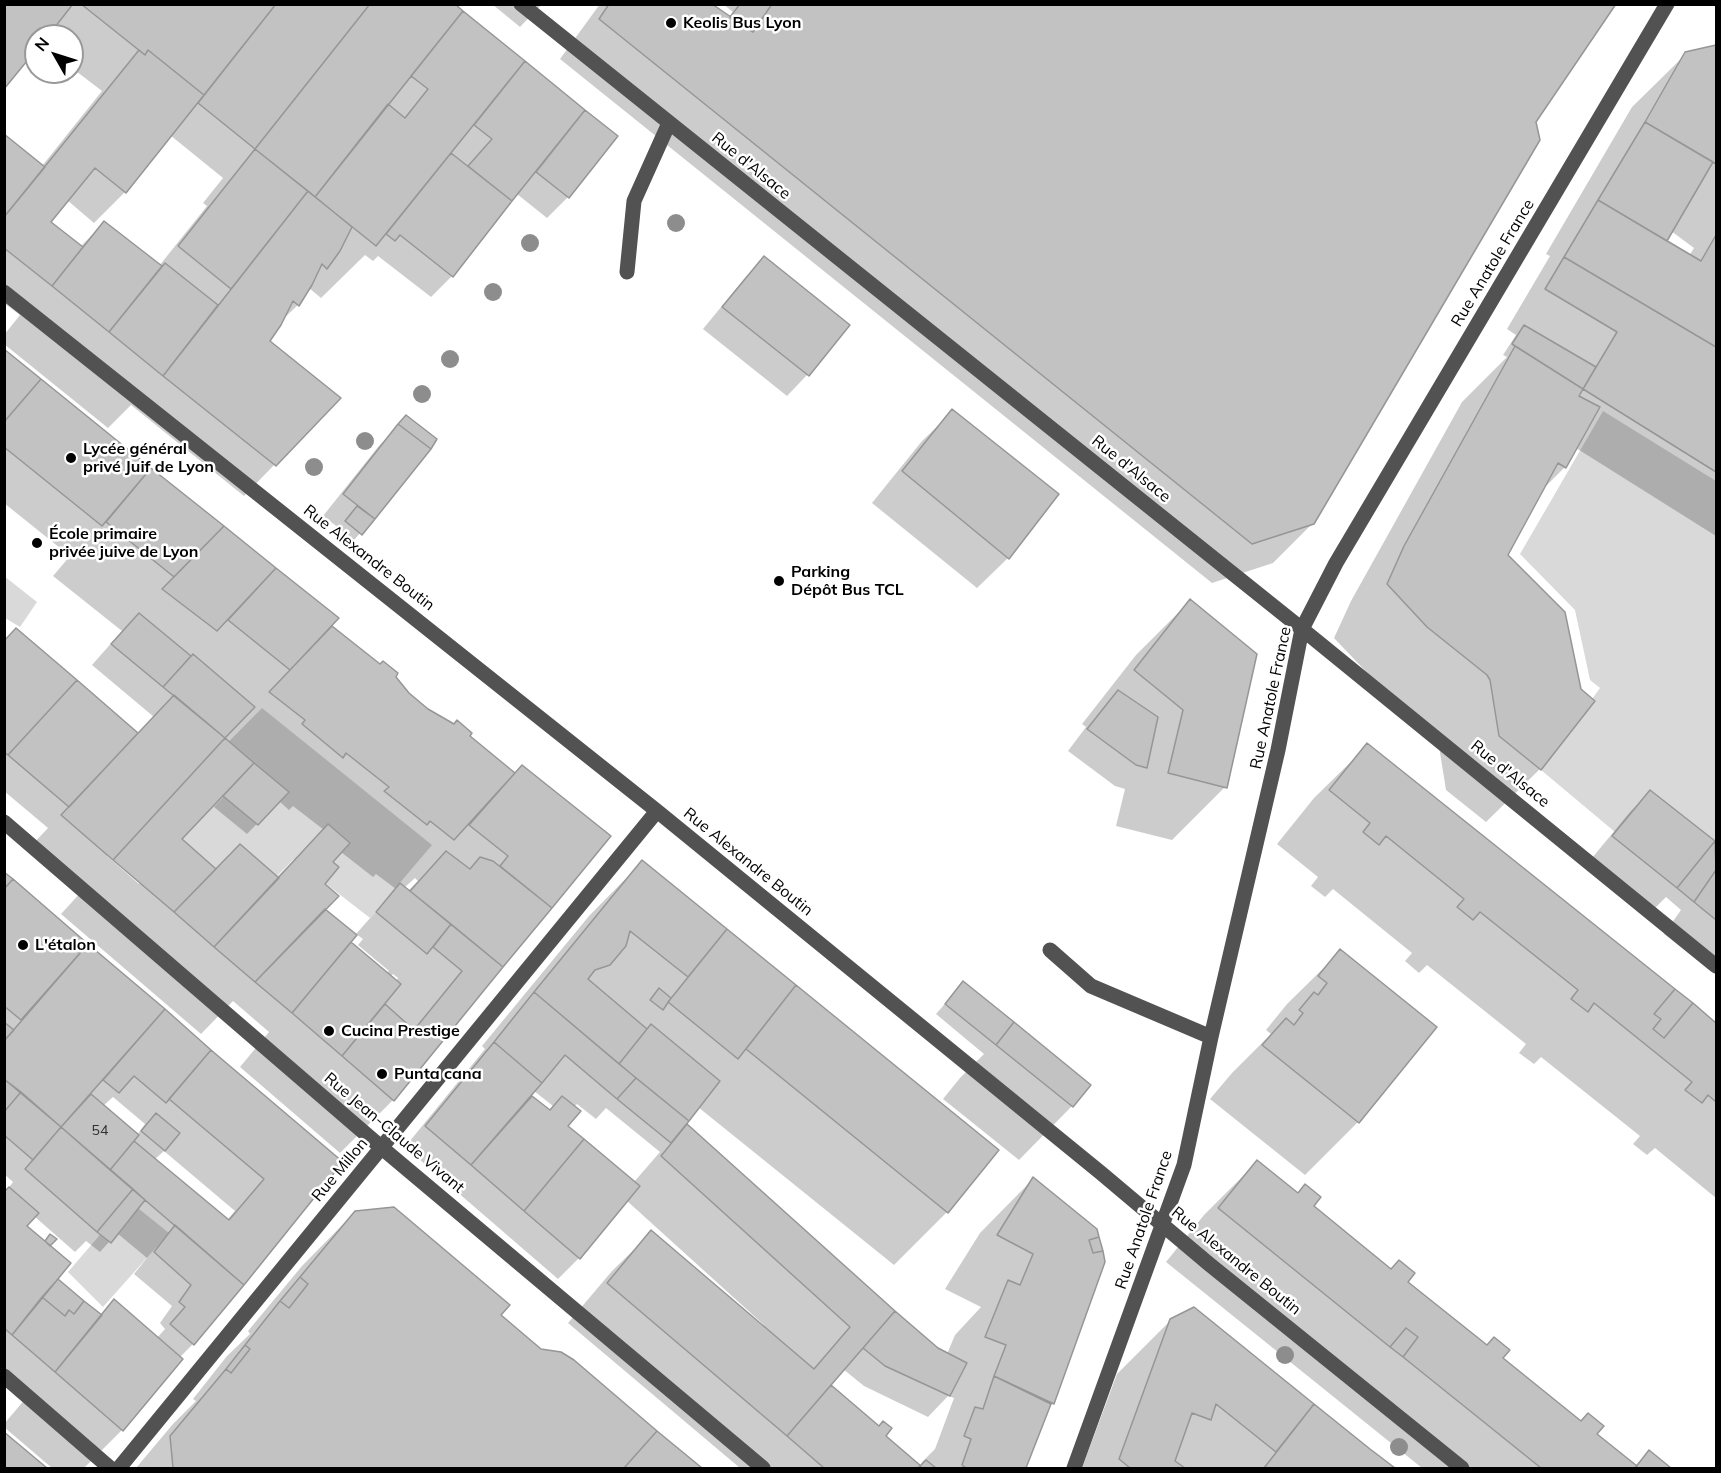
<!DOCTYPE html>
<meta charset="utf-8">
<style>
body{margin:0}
#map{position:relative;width:1721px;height:1473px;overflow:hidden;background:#fff;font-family:Mulish,sans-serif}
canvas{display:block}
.frame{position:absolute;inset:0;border:6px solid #000;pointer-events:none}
.north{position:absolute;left:24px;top:24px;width:60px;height:60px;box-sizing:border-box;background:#fff;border:2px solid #999;border-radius:50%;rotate:309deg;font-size:16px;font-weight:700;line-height:24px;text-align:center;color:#000}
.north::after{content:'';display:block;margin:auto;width:21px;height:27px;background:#000;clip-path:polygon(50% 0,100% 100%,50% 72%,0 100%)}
</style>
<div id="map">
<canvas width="1721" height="1473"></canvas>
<div class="frame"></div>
<div class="north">N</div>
</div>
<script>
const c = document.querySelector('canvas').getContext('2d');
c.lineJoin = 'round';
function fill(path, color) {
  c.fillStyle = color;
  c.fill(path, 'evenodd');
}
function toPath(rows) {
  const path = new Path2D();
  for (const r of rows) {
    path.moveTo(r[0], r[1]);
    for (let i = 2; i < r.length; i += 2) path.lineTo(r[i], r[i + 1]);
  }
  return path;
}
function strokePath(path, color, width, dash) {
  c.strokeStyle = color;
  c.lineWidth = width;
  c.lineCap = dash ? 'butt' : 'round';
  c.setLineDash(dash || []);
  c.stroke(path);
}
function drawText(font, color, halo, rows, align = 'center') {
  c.font = font + ' Mulish,sans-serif';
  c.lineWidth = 5;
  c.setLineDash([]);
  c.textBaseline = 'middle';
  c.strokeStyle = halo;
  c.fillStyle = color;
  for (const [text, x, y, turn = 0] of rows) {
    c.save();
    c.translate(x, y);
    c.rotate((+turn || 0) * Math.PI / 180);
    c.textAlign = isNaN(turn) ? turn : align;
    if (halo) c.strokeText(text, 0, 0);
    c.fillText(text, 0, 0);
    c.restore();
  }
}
fill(toPath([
 [1603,411,1716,481,1716,842,1650,790,1615,832,1541,770,1600,688,1590,680,1575,610,1520,554],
 [4,576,37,602,20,627,5,618],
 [262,708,432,845,370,918,294,859,272,881,231,852,215,871,154,817],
 [129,1201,169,1233,103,1307,68,1272]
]), '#d9d9d9');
fill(toPath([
 [4,4,453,4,616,137,568,197,547,218,517,194,452,276,431,297,378,256,373,261,365,255,321,298,309,288,298,305,282,320,268,341,339,398,244,496,131,405,108,428,4,344,4,335,20,315,4,303,4,136,42,166,102,91,72,68,72,36,36,36,36,48],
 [170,135,223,178,203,203,207,206,159,266,104,223,80,247,49,223,67,200,94,223,125,192],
 [492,4,542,4,520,27],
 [600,4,710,4,729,18,733,12,723,4,1615,4,1534,122,1313,523,1273,563,1212,583,560,59],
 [1716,47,1716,536,1576,448,1565,467,1542,490,1506,555,1580,690,1593,701,1540,769,1486,822,1446,790,1437,734,1374,680,1334,638,1351,601,1462,402,1507,357,1503,355,1516,335,1507,329,1550,256,1546,254,1632,107,1686,54],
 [1671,231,1694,248,1689,256,1665,241],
 [764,258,848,325,807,375,787,396,703,329,744,279],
 [4,352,337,619,330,626,394,677,408,694,427,711,468,736,515,775,609,836,393,1100,340,1153,240,1067,269,1032,233,1001,201,1034,61,914,83,890,31,846,48,828,4,791,4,641,16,630,137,734,154,717,92,665,122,631,53,576,70,556,4,503],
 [223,793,225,795,214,807,247,834,279,801,289,810,293,806,324,830,276,878,216,870,179,839],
 [341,852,373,877,376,874,396,889,355,935,324,909,323,885,331,862],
 [109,854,141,881,139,884,107,856],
 [415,878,418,881,408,891,404,888],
 [356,934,363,939,358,945,389,971,386,973,345,947],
 [393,974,398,978,396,982,390,977],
 [953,411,1008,558,977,588,872,503,922,441],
 [406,417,429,448,351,544,336,532,339,528,323,516,378,447],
 [1190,601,1225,787,1172,840,1116,826,1125,789,1115,786,1068,751,1086,727,1082,724,1136,655],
 [1368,745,1716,1025,1716,1198,1655,1148,1647,1155,1633,1144,1640,1136,1541,1057,1534,1064,1519,1053,1526,1044,1427,965,1419,973,1405,961,1412,953,1333,889,1325,897,1311,886,1318,877,1277,844,1314,798],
 [1650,792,1716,844,1716,975,1664,934,1681,910,1666,897,1655,908,1592,858,1630,812],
 [642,862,997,1150,947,1212,894,1265,698,1107,681,1128,938,1349,947,1354,955,1335,981,1307,945,1289,980,1233,1033,1179,1053,1403,1047,1409,1025,1468,740,1468,568,1323,612,1271,652,1232,762,1327,764,1325,626,1200,579,1258,558,1279,405,1147,485,1049,482,1046,589,916],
 [534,1091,553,1106,549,1111,530,1096],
 [577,1104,596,1119,606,1108,660,1152,634,1182,566,1126,574,1107],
 [843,1369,864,1386,928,1417,948,1396,954,1398,935,1449,922,1462,920,1467,883,1436,824,1391],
 [4,874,341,1163,193,1344,179,1358,122,1430,84,1468,52,1468,4,1427,4,1424,32,1391,4,1367,4,1194,13,1182,4,1174],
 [113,1097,145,1124,137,1135,103,1106],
 [164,1151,235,1211,227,1220,154,1160],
 [34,1216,75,1252,86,1241,100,1252,117,1233,147,1258,134,1274,172,1306,160,1323,165,1329,157,1338,114,1301,100,1316,51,1285,48,1246,51,1236,44,1243,25,1226],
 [1341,951,1358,1122,1305,1175,1210,1099,1232,1073,1271,1034,1266,1030,1287,1004],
 [963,983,1089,1085,1072,1106,1019,1160,943,1099,960,1078,984,1054,936,1014],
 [1257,1162,1635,1466,1649,1452,1669,1468,1422,1468,1166,1262,1204,1215],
 [355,1212,499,1316,540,1350,574,1362,700,1468,136,1468,173,1424,196,1401,193,1399,227,1356,250,1334,248,1331,302,1266],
 [1194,1309,1392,1468,1082,1468,1117,1374,1171,1320],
 [4,1434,44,1468,4,1468]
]), '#0003');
const building = toPath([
 [4,4,73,4,48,36,36,36,36,50,4,89,4,4],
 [81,4,276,4,204,95,148,50,145,55,81,4],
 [276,4,370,4,255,149,198,103,276,4],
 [370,4,455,4,463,11,315,197,255,149,370,4],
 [609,4,712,4,753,32,772,4,1616,4,1536,122,1540,140,1314,524,1252,544,599,19,609,4],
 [740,4,772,4,753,32,730,17,740,4],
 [463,11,525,61,376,246,315,197,388,104,405,118,428,89,411,76,463,11],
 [1716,45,1716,164,1645,122,1685,52,1716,45],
 [139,50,145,55,148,50,204,95,126,193,95,168,51,222,83,247,52,286,4,248,4,217,139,50],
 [525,61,585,110,512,201,468,166,492,139,474,125,525,61],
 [585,110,618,136,569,198,536,172,585,110],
 [1645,122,1713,162,1667,241,1598,200,1645,122],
 [4,134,45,167,4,217,4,134],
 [255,149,308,191,231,289,178,246,255,149],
 [451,153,512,201,453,277,400,235,395,241,386,234,451,153],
 [308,191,352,227,340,251,327,269,322,264,312,285,299,306,293,301,281,325,270,341,341,398,276,466,163,376,308,191],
 [1598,200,1701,261,1716,235,1716,347,1564,257,1598,200],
 [104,221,162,266,109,332,52,286,104,221],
 [764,256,850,325,809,376,722,307,764,256],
 [1564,257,1716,347,1716,472,1583,389,1617,332,1545,289,1564,257],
 [165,263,218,305,163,376,109,332,165,263],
 [1524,325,1596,367,1583,389,1512,344,1524,325],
 [1515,346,1583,389,1579,396,1600,407,1566,468,1558,463,1508,555,1565,612,1581,689,1595,701,1541,770,1499,736,1490,680,1487,675,1427,627,1387,584,1404,546,1515,346],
 [4,349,41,379,4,422,4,349],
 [41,379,151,468,102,526,4,447,4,422,41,379],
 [952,409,1059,494,1009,559,902,471,952,409],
 [406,415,437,439,431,449,398,424,406,415],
 [398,424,431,449,375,519,343,494,398,424],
 [151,468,224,526,174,577,106,522,151,468],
 [357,506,375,519,362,535,345,521,357,506],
 [224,526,276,568,217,631,162,589,224,526],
 [276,568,339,618,290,670,228,620,276,568],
 [1190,599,1257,654,1227,788,1168,773,1183,710,1134,670,1190,599],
 [139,613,191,656,163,687,111,644,139,613],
 [332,626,380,664,383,661,398,673,396,677,409,693,428,709,454,724,457,720,472,733,470,736,515,773,454,840,430,821,427,825,384,791,389,787,346,753,343,758,302,724,305,720,269,692,332,626],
 [16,628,77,680,8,755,4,752,4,641,16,628],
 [193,654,255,707,225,738,163,687,193,654],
 [77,680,138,733,69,807,8,755,77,680],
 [1118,690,1158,717,1147,768,1136,765,1087,729,1118,690],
 [174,695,225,738,113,860,61,815,174,695],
 [225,738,254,763,182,839,216,869,174,912,113,860,225,738],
 [1367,743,1675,989,1654,1014,1661,1019,1653,1029,1664,1038,1693,1003,1716,1023,1716,1102,1708,1095,1702,1103,1685,1090,1692,1082,1594,1003,1588,1012,1571,999,1578,990,1480,912,1473,920,1457,907,1464,899,1386,836,1379,845,1363,832,1370,823,1329,790,1367,743],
 [254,763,289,792,258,825,223,796,254,763],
 [522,765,611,836,552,908,500,866,508,856,469,825,522,765],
 [1650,790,1715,841,1677,888,1612,836,1650,790],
 [328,824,350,843,333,862,339,867,325,884,339,896,255,982,214,947,328,824],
 [1715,841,1716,870,1694,902,1677,888,1715,841],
 [240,844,279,878,214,947,174,912,240,844],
 [446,851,470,869,480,857,493,861,552,908,503,967,410,891,446,851],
 [642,860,727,929,688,977,630,931,626,946,610,965,595,970,588,979,647,1029,619,1064,534,992,642,860],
 [1716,870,1716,920,1694,902,1716,870],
 [4,872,13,879,4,889,4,872],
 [13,879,88,944,21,1020,4,1006,4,889,13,879],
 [400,883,451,924,427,954,376,912,400,883],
 [325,909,357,935,292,1013,255,982,325,909],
 [451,924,503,967,394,1101,342,1056,385,1004,414,1030,462,971,433,947,451,924],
 [727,929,796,985,738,1059,668,1002,727,929],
 [351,942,401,984,342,1056,292,1013,351,942],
 [88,944,165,1009,61,1127,4,1079,4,1041,88,944],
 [1340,949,1437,1027,1359,1123,1262,1045,1286,1018,1294,1025,1303,1013,1299,1010,1314,992,1318,995,1327,983,1318,976,1340,949],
 [963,981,1014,1022,996,1045,945,1004,963,981],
 [796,985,999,1150,948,1213,746,1049,796,985],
 [659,988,671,998,663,1010,650,1000,659,988],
 [1675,989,1693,1003,1664,1038,1653,1029,1661,1019,1654,1014,1675,989],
 [534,992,636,1078,617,1099,565,1055,542,1083,494,1042,534,992],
 [165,1009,211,1050,166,1103,134,1076,119,1093,103,1080,165,1009],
 [4,1022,14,1030,4,1041,4,1022],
 [1014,1022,1091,1085,1073,1107,996,1045,1014,1022],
 [651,1024,720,1081,689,1121,619,1064,651,1024],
 [494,1042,542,1083,471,1165,425,1126,494,1042],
 [211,1050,343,1162,244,1285,110,1170,134,1141,229,1220,264,1179,169,1099,211,1050],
 [636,1078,689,1121,671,1143,617,1099,636,1078],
 [4,1079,21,1092,4,1112,4,1079],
 [21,1092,61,1127,33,1160,4,1135,4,1112,21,1092],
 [91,1094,139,1135,110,1170,61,1127,91,1094],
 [532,1096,550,1110,562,1096,581,1111,568,1126,584,1139,524,1211,471,1165,532,1096],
 [156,1113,180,1133,165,1151,141,1131,156,1113],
 [687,1124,895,1311,787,1436,607,1283,651,1230,814,1369,850,1327,661,1156,687,1124],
 [61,1127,133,1189,97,1232,25,1169,61,1127],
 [584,1139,640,1186,580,1259,524,1211,584,1139],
 [1257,1160,1298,1193,1305,1184,1321,1197,1314,1206,1391,1269,1399,1260,1415,1273,1408,1282,1487,1345,1494,1337,1510,1350,1503,1358,1581,1421,1588,1413,1604,1426,1597,1434,1637,1466,1635,1468,1541,1468,1403,1357,1418,1337,1406,1328,1390,1347,1218,1208,1257,1160],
 [1033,1177,1097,1229,1099,1237,1089,1240,1093,1253,1103,1251,1105,1262,1054,1404,994,1376,1006,1345,985,1337,1008,1280,1020,1285,1033,1254,997,1235,1033,1177],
 [9,1187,39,1213,27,1226,71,1263,12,1335,4,1328,4,1192,9,1187],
 [133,1189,145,1200,111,1243,97,1232,133,1189],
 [394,1207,510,1305,501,1315,541,1349,561,1352,574,1360,657,1431,624,1468,173,1468,170,1436,226,1369,231,1373,250,1349,245,1345,280,1301,289,1308,308,1284,300,1277,355,1211,394,1207],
 [175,1225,244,1285,194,1345,170,1324,185,1307,179,1302,191,1285,154,1252,175,1225],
 [50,1234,57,1239,50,1246,45,1241,50,1234],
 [1099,1237,1103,1251,1093,1253,1089,1240,1099,1237],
 [300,1277,308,1284,289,1308,280,1301,300,1277],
 [58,1279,84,1301,74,1314,69,1310,65,1316,42,1297,58,1279],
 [42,1297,65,1316,69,1310,74,1314,84,1301,102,1315,55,1372,12,1335,42,1297],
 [114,1299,183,1359,123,1431,55,1372,114,1299],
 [1194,1307,1314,1404,1276,1452,1216,1404,1211,1420,1192,1413,1175,1461,1185,1468,1130,1468,1119,1459,1170,1319,1194,1307],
 [895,1311,938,1348,967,1363,950,1396,885,1366,863,1348,895,1311],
 [1406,1328,1418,1337,1403,1357,1390,1347,1406,1328],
 [245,1345,250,1349,231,1373,226,1369,245,1345],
 [994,1376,1051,1404,1026,1468,966,1468,962,1465,971,1439,964,1436,975,1407,983,1409,994,1376],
 [831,1385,879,1426,883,1421,892,1428,886,1436,921,1466,918,1468,824,1468,787,1436,831,1385],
 [1314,1404,1370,1449,1395,1468,1264,1468,1314,1404],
 [657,1431,702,1468,624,1468,657,1431],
 [4,1432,47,1468,4,1468,4,1432],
 [1649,1450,1671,1468,1635,1468,1649,1450],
 [926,1460,936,1468,918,1468,926,1460]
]);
fill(building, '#c2c2c2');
strokePath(building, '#969696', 1.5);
strokePath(toPath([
 [521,4,1302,629,1716,966],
 [627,272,634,201,669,123],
 [4,292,657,811,1101,1173,1209,1264,1462,1468],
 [4,822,382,1148,763,1468],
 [1050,950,1091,986,1211,1037],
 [4,1376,110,1468],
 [119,1468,657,811],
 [1074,1468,1184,1165,1211,1037,1278,750,1302,629,1336,563,1667,4]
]), '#525252', 15);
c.fillStyle = '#8d8d8d';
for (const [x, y] of [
 [676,223],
 [530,243],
 [493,292],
 [450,359],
 [422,394],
 [365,441],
 [314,467],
 [1285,1355],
 [1399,1447]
]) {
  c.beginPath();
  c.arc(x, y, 9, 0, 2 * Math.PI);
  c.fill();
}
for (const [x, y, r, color] of [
 [671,23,6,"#000"],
 [71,458,6,"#000"],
 [37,543,6,"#000"],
 [779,581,6,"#000"],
 [23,945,6,"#000"],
 [329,1031,6,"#000"],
 [382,1074,6,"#000"]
]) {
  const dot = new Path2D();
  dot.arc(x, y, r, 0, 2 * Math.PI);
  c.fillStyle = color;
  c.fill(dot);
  strokePath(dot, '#fff', 2);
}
drawText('14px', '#303030', null, [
 ["54",100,1131]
]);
drawText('bold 16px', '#000', '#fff', [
 ["Keolis Bus Lyon",683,23],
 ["Lycée général",83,449],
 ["privé Juif de Lyon",83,467],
 ["École primaire",49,534],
 ["privée juive de Lyon",49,552],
 ["Parking",791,572],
 ["Dépôt Bus TCL",791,590],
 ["L'étalon",35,945],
 ["Cucina Prestige",341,1031],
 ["Punta cana",394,1074]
], 'left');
drawText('16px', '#000', '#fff', [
 ["Rue d'Alsace",751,166,39],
 ["Rue Anatole France",1493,263,-59],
 ["Rue d'Alsace",1131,469,39],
 ["Rue Alexandre Boutin",369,558,38],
 ["Rue Anatole France",1271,698,-78],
 ["Rue d'Alsace",1510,774,39],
 ["Rue Alexandre Boutin",748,862,39],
 ["Rue Jean-Claude Vivant",394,1133,40],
 ["Rue Millon",340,1170,-50],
 ["Rue Anatole France",1144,1220,-71],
 ["Rue Alexandre Boutin",1236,1261,39]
]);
</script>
